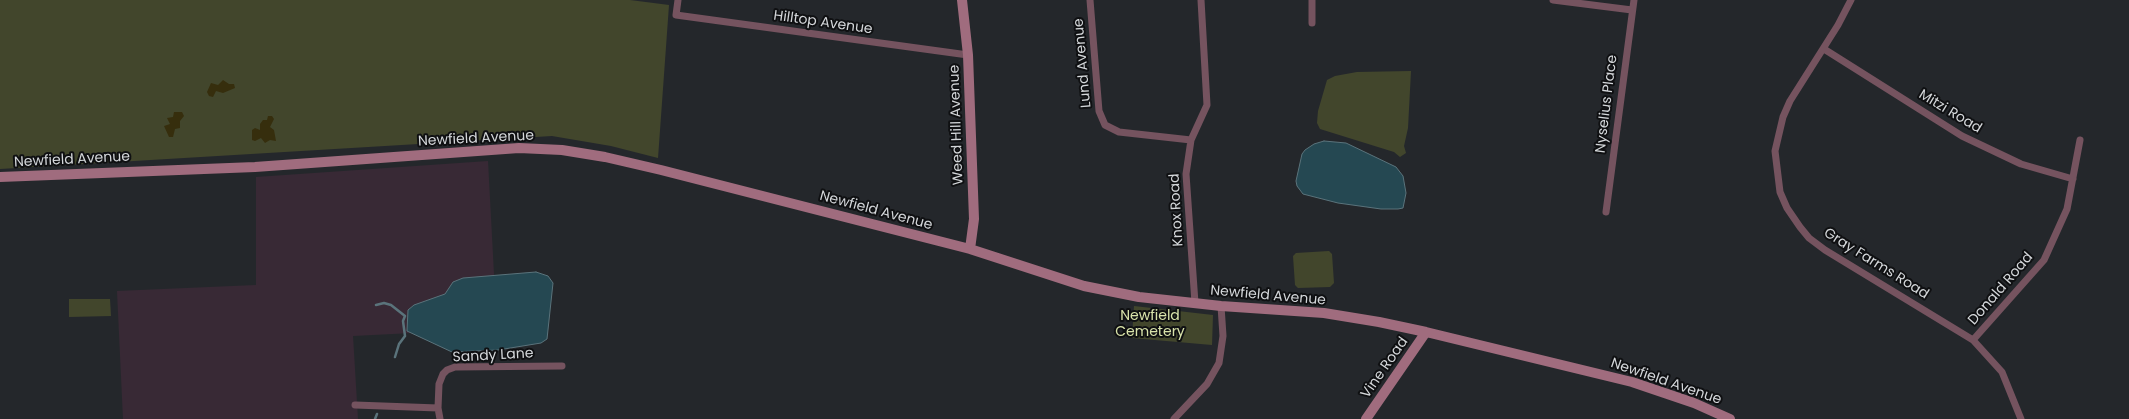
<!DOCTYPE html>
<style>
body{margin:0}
canvas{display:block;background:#24272b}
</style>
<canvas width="2129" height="419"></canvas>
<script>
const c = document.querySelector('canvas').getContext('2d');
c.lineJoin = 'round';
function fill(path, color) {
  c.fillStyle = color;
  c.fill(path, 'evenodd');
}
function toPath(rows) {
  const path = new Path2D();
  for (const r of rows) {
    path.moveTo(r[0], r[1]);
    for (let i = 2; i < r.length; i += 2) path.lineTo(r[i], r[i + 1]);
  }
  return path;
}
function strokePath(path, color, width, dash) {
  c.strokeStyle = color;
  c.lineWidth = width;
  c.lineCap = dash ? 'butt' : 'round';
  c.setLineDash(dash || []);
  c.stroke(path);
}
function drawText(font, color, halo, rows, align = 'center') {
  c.font = font + ' Poppins,sans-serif';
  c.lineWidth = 4;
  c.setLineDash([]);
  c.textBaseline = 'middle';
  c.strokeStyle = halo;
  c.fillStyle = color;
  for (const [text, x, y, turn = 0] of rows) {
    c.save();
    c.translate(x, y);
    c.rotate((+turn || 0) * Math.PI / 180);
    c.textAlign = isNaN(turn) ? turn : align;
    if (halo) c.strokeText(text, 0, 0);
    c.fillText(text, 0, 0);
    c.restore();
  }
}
fill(toPath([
 [488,161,498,350,452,352,451,331,353,336,358,419,123,419,117,291,256,285,256,177]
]), '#382935');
fill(toPath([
 [0,0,630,0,669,5,658,158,611,146,552,136,0,169],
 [1411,71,1408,128,1404,146,1406,153,1400,157,1394,152,1320,129,1317,123,1318,111,1327,80,1335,76,1357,72],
 [1329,251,1332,254,1334,283,1330,287,1298,288,1295,285,1293,256,1296,253],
 [69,299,110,299,111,316,69,317],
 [1134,306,1213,315,1212,345,1132,338]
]), '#42462c');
fill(toPath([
 [223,80,229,84,234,84,235,88,223,93,216,91,213,97,209,96,207,92,211,83,218,85],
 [174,112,182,112,184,116,180,121,180,128,175,129,173,137,169,137,164,126,170,124,167,118,173,117],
 [268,116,272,116,274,119,270,127,274,130,276,141,270,140,265,143,261,138,255,141,252,140,252,130,255,128,260,130,260,124,263,120,267,120]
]), '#362e0d');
const water = toPath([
 [1324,141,1346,143,1396,167,1403,176,1406,193,1403,208,1398,209,1381,209,1338,203,1303,194,1297,186,1296,181,1302,154,1305,150,1314,144,1324,141],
 [536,272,548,276,553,283,547,339,541,343,498,350,452,352,407,331,408,310,414,305,445,294,453,282,463,278,536,272]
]);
fill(water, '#254852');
strokePath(water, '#5a737b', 1);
strokePath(toPath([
 [376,305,384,303,391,305,405,316,403,321,405,336,399,344,395,357],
 [375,419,377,414]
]), '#5a737b', 2.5);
strokePath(toPath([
 [678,0,676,15,968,55],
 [1090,0,1099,111,1105,125,1119,132,1191,140],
 [1553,0,1632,10],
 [1851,0,1838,25,1790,101,1783,117,1775,151,1780,192,1787,208,1800,227,1809,238,1825,250,1973,340,2002,372,2021,419],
 [1312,23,1312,0],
 [1824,49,1962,136,2021,164,2073,179],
 [1606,212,1634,0],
 [1195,303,1186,174,1191,140,1207,105,1201,0],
 [1973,340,2044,260,2067,209,2080,140],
 [355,405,438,408],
 [440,419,438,408,439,384,443,374,447,370,455,367,562,366],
 [1174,419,1207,384,1219,363,1223,336,1221,306]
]), '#75535f', 7);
strokePath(toPath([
 [962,0,968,55,974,219,970,249],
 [0,177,255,167,519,148,562,150,605,157,661,170,970,249,1084,286,1139,297,1221,306,1324,313,1379,322,1426,332,1632,382,1694,403,1730,419],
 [1366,419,1426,332]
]), '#a06c7e', 10);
drawText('14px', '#d4d7da', '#0f1012', [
 ["Hilltop Avenue",823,23,8],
 ["Lund Avenue",1083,63,-95],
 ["Nyselius Place",1607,104,-83],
 ["Mitzi Road",1950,112,31],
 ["Weed Hill Avenue",957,125,-92],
 ["Newfield Avenue",476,139,-3],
 ["Newfield Avenue",72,160,-3],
 ["Knox Road",1177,210,-93],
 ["Newfield Avenue",876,211,15],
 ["Gray Farms Road",1876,264,32],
 ["Donald Road",2001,289,-49],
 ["Newfield Avenue",1268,296,5],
 ["Sandy Lane",493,356,-3],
 ["Vine Road",1385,368,-55],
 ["Newfield Avenue",1666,382,19]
]);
drawText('14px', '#d9e3aa', '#0f1012', [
 ["Newfield",1150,316],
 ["Cemetery",1150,332]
]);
</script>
